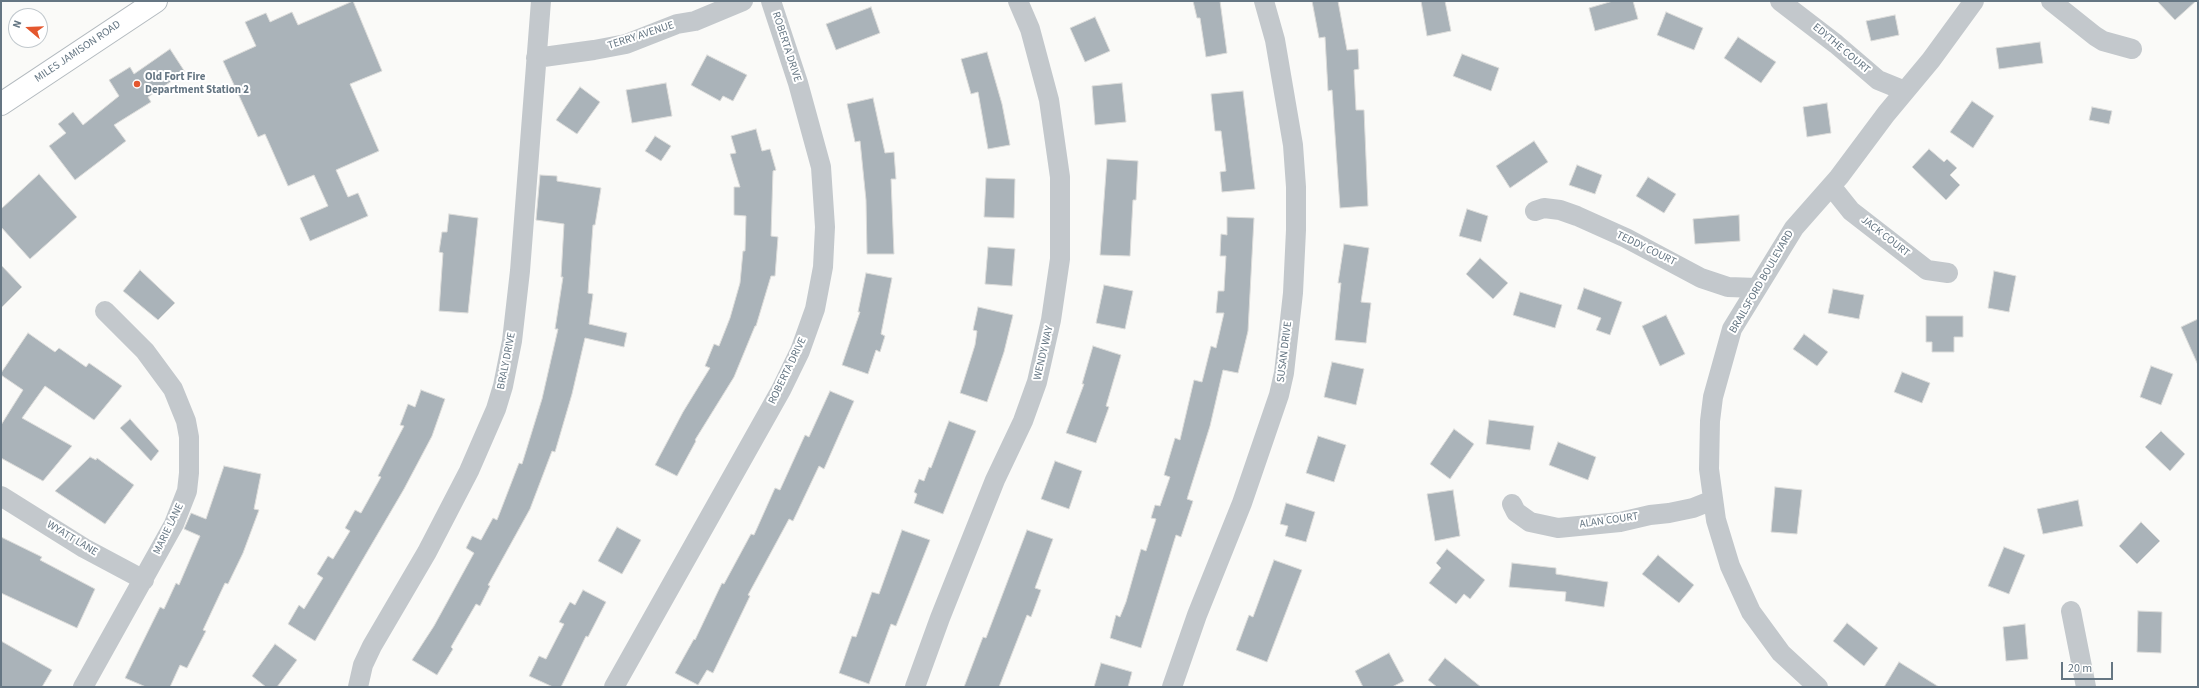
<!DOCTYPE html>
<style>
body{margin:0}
#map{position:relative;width:2199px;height:688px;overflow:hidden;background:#fafaf8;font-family:"Source Sans 3",sans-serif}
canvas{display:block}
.frame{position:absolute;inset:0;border:2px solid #657683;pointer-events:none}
.north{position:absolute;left:8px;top:8px;width:40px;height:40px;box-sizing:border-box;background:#fff;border:1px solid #c1c8cd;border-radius:50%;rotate:289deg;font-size:11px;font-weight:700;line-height:16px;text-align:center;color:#657683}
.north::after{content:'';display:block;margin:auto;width:14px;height:18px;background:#e4572e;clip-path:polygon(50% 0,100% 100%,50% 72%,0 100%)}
.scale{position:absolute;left:2061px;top:662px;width:52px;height:18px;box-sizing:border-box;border:2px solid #657683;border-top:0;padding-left:5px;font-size:12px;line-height:14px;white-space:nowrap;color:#657683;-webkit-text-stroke:3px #fff;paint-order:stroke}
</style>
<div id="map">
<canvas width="2199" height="688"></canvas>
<div class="frame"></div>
<div class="north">N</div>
<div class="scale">20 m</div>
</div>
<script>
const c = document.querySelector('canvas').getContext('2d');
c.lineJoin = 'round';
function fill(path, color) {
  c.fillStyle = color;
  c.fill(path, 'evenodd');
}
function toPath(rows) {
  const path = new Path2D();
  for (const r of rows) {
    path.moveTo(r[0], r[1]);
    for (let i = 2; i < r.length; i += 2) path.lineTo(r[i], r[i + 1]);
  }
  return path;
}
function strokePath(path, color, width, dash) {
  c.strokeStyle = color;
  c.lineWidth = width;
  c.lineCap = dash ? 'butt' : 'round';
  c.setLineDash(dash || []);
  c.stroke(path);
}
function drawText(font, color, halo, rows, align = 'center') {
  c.font = font + ' "Source Sans 3",sans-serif';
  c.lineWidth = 4;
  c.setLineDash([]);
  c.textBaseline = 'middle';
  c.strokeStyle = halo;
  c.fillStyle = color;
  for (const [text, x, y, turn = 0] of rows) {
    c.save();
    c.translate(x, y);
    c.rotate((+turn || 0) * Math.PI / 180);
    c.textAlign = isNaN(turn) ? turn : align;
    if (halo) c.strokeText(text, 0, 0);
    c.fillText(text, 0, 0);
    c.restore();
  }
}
const building = toPath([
 [353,1,382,71,350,84,379,151,336,170,348,197,358,193,368,216,310,241,300,218,328,206,314,175,288,186,265,134,258,137,223,61,256,46,245,22,266,13,270,22,292,12,298,25,353,1],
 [1193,1,1220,1,1227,53,1206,57,1200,18,1197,18,1193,1],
 [1312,1,1338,1,1347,50,1358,49,1359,69,1354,70,1356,110,1364,110,1368,206,1340,208,1332,90,1328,91,1325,37,1319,38,1312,1],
 [1421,1,1445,1,1451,31,1427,36,1421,1],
 [1613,1,1633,1,1638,19,1595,31,1589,8,1613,1],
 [2157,1,2196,1,2175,20,2157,1],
 [871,7,880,33,836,50,826,24,871,7],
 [1666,12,1703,28,1694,50,1657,35,1666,12],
 [1895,15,1899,35,1871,41,1866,21,1895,15],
 [1095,17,1110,51,1085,62,1070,28,1095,17],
 [1738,37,1776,62,1761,83,1724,58,1738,37],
 [2040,42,2043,63,1999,69,1996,48,2040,42],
 [170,49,185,72,148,97,151,102,114,125,126,141,75,180,49,146,66,133,58,124,73,112,83,125,119,96,109,80,130,67,134,74,170,49],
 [987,52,1002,104,1010,145,988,149,978,92,971,94,961,59,987,52],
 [1462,54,1499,68,1491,91,1453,76,1462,54],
 [707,55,747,75,733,101,723,96,720,101,691,85,707,55],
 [666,83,672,116,632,123,626,90,666,83],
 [1122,83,1126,122,1095,125,1092,86,1122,83],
 [580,87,600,102,577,134,556,120,580,87],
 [1243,91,1255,189,1222,192,1220,172,1226,171,1221,131,1215,131,1211,94,1243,91],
 [873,98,885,153,894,152,896,179,891,179,894,254,867,254,866,200,860,141,855,142,847,104,873,98],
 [1972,101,1994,116,1973,148,1950,132,1972,101],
 [1827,103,1831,133,1807,137,1803,107,1827,103],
 [2092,107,2112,111,2109,124,2089,120,2092,107],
 [756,129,762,151,770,149,776,170,773,171,771,236,778,237,775,276,771,276,756,326,755,326,734,377,695,440,696,441,677,476,655,465,683,412,710,368,705,366,714,344,719,346,730,318,740,283,743,251,745,251,746,216,734,215,734,187,740,187,730,154,736,153,731,136,756,129],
 [655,136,671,146,661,161,645,151,655,136],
 [1534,141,1548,162,1510,188,1496,166,1534,141],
 [1929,149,1944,162,1947,159,1957,168,1950,175,1960,185,1946,200,1912,167,1929,149],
 [1107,159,1138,161,1136,200,1133,200,1130,256,1100,255,1107,159],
 [1577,165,1602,175,1595,194,1569,185,1577,165],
 [39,174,77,217,30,259,1,227,1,209,39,174],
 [540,175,557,176,557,181,601,188,595,225,593,225,588,293,593,294,589,324,627,333,624,347,585,338,572,394,555,452,552,451,530,509,488,585,490,586,480,606,476,604,451,647,453,649,437,675,412,660,434,626,474,553,466,548,472,536,481,540,493,518,497,520,519,463,522,464,542,399,558,329,555,329,563,277,561,277,564,224,536,220,540,175],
 [1648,177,1676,194,1664,213,1636,196,1648,177],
 [986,178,1015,179,1014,218,984,217,986,178],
 [1467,209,1488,216,1481,242,1459,236,1467,209],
 [449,214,478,218,468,313,439,311,443,253,439,252,442,232,447,232,449,214],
 [1739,215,1740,241,1695,244,1693,219,1739,215],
 [1227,217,1254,218,1248,331,1238,373,1223,370,1210,426,1187,499,1193,501,1181,537,1176,535,1141,648,1110,638,1116,615,1120,617,1126,602,1141,549,1146,551,1156,519,1151,518,1155,505,1160,506,1170,477,1164,475,1175,438,1180,440,1194,380,1202,382,1211,346,1216,348,1224,313,1216,313,1218,291,1224,291,1226,256,1220,256,1221,234,1227,235,1227,217],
 [1344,244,1369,248,1361,302,1371,303,1366,343,1335,340,1341,283,1338,283,1344,244],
 [988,247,1015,249,1012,286,985,284,988,247],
 [1480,258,1508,283,1493,299,1466,274,1480,258],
 [1,265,22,287,1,308,1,265],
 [140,270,175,303,158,320,123,291,140,270],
 [1994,271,2016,276,2009,312,1988,308,1994,271],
 [866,273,892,278,881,334,885,336,880,352,876,350,868,374,842,365,860,312,858,312,866,273],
 [1104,285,1133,291,1125,329,1096,323,1104,285],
 [1584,288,1622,302,1610,335,1596,330,1601,318,1577,309,1584,288],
 [1833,289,1864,295,1859,319,1828,313,1833,289],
 [1520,292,1562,305,1555,328,1513,315,1520,292],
 [978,307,1013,315,1004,352,987,402,960,393,975,345,977,331,973,330,978,307],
 [1666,315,1685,354,1660,366,1642,326,1666,315],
 [1926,316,1963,316,1963,337,1954,337,1954,352,1932,352,1932,342,1926,342,1926,316],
 [2198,319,2198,365,2181,327,2198,319],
 [28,333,55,352,59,348,86,367,89,363,122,386,94,420,45,386,22,418,72,446,43,481,1,458,1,425,23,390,1,375,1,373,28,333],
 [1804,334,1828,352,1817,366,1793,349,1804,334],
 [1093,346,1121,355,1106,406,1109,407,1096,443,1066,433,1084,384,1082,384,1093,346],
 [1332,362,1364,369,1356,405,1324,397,1332,362],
 [2151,366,2173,374,2161,405,2140,397,2151,366],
 [1902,372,1930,383,1922,403,1894,392,1902,372],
 [421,390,445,399,432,436,404,489,315,641,288,624,299,605,304,609,323,578,317,574,328,556,333,559,350,531,345,528,355,510,361,513,381,477,378,476,404,426,400,425,408,404,415,407,421,390],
 [830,391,854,401,824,469,819,466,793,521,789,519,748,595,750,596,713,673,707,670,698,685,675,673,694,639,695,640,722,583,724,584,751,534,754,535,775,488,780,490,805,435,809,437,830,391],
 [130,419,159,451,151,461,120,428,130,419],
 [1489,420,1534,426,1530,450,1486,444,1489,420],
 [949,421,976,431,943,514,914,503,917,494,914,492,919,479,924,481,929,467,931,468,949,421],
 [1454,429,1474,444,1450,479,1430,464,1454,429],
 [2161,431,2185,454,2170,471,2145,447,2161,431],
 [1318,436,1346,445,1334,482,1306,473,1318,436],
 [1558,442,1596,457,1588,480,1549,465,1558,442],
 [90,457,96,460,97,458,134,485,105,524,55,491,90,457],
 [1055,461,1082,471,1069,509,1041,499,1055,461],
 [224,466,261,474,254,509,259,510,243,553,228,584,225,583,203,630,206,631,187,668,180,665,170,687,146,687,125,678,160,607,164,609,176,583,179,585,200,536,184,529,191,513,206,519,224,466],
 [1775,487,1802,490,1797,534,1771,532,1775,487],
 [1453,490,1460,536,1435,541,1427,494,1453,490],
 [2078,500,2083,526,2043,534,2037,509,2078,500],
 [1286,503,1315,512,1306,542,1285,536,1288,526,1280,524,1286,503],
 [2141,522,2160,541,2137,564,2119,546,2141,522],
 [617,527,641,540,622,574,598,561,617,527],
 [902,530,930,540,896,626,891,624,869,684,839,673,852,636,856,637,872,592,879,594,902,530],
 [1027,530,1053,539,1035,588,1041,590,1031,617,1027,615,999,687,964,687,983,637,986,638,1027,530],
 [1,537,42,557,40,560,95,589,77,628,1,593,1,537],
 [2004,547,2025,555,2009,594,1988,586,2004,547],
 [1447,549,1485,580,1470,599,1464,594,1456,604,1429,583,1441,568,1436,563,1447,549],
 [1658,555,1694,585,1679,603,1642,574,1658,555],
 [1274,560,1302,570,1267,662,1236,650,1249,615,1253,617,1274,560],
 [1512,563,1556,568,1556,574,1608,582,1604,607,1565,601,1566,592,1509,587,1512,563],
 [583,590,606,602,588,637,586,636,561,687,553,687,529,676,539,656,546,659,564,624,559,622,570,602,575,605,583,590],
 [2138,611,2162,612,2161,653,2137,652,2138,611],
 [1847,623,1878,648,1864,666,1833,641,1847,623],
 [2025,624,2028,659,2006,661,2003,627,2025,624],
 [1,641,52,670,42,687,1,687,1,641],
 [275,644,297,660,277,687,266,687,252,676,275,644],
 [1389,653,1404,681,1392,687,1363,687,1355,671,1389,653],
 [1445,658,1481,687,1437,687,1428,680,1445,658],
 [1899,662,1939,687,1884,687,1899,662],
 [1101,663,1132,672,1128,687,1094,687,1101,663]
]);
fill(building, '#aab3b9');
strokePath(building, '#dcdcda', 1);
const secondary = toPath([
 [1,104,156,1]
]);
strokePath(secondary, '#b3babf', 24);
strokePath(toPath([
 [1780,1,1836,44,1878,80,1905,91],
 [2051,1,2095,36,2103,41,2132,49],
 [536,58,594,50,626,44,677,24,695,21,743,1],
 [1831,186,1851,211,1927,270,1948,273],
 [1535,211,1544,208,1560,210,1577,216,1626,238,1701,278,1728,287,1757,288],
 [1,496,84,548,144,580],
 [1512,504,1516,512,1530,522,1558,528,1620,522,1650,515,1669,513,1693,508,1713,500],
 [2071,611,2086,687],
 [83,687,174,524,187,491,189,473,189,437,186,421,173,389,145,351,105,311],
 [358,687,363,665,372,646,427,552,469,471,496,409,503,386,512,341,520,271,541,1],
 [614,687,781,390,800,351,815,309,823,267,825,227,821,167,798,83,771,1],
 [915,687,940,618,995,480,1023,421,1037,382,1051,320,1060,259,1060,177,1049,100,1030,29,1018,1],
 [1172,687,1197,615,1242,503,1279,395,1284,373,1293,293,1296,230,1296,187,1293,145,1275,40,1264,1],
 [1818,687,1781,653,1751,612,1730,566,1716,520,1709,469,1710,421,1713,397,1732,329,1794,228,1839,177,1886,114,1931,60,1974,1]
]), '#c3c8cc', 20);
strokePath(secondary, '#fff', 22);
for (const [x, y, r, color] of [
 [137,84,4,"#e4572e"]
]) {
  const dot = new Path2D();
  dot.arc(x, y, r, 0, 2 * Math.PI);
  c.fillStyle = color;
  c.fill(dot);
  strokePath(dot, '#fff', 1.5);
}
drawText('11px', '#657683', '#fff', [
 ["TERRY AVENUE",641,36,-18],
 ["ROBERTA DRIVE",786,47,72],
 ["EDYTHE COURT",1841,49,40],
 ["MILES JAMISON ROAD",78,52,-34],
 ["JACK COURT",1885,237,38],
 ["TEDDY COURT",1646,249,26],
 ["BRAILSFORD BOULEVARD",1762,282,-60],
 ["SUSAN DRIVE",1285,352,-83],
 ["WENDY WAY",1044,353,-77],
 ["BRALY DRIVE",507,361,-79],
 ["ROBERTA DRIVE",788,371,-64],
 ["ALAN COURT",1609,521,-8],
 ["MARIE LANE",169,529,-64],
 ["WYATT LANE",72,539,31]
]);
drawText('bold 11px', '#657683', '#fff', [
 ["Old Fort Fire",145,78],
 ["Department Station 2",145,91]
], 'left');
</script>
